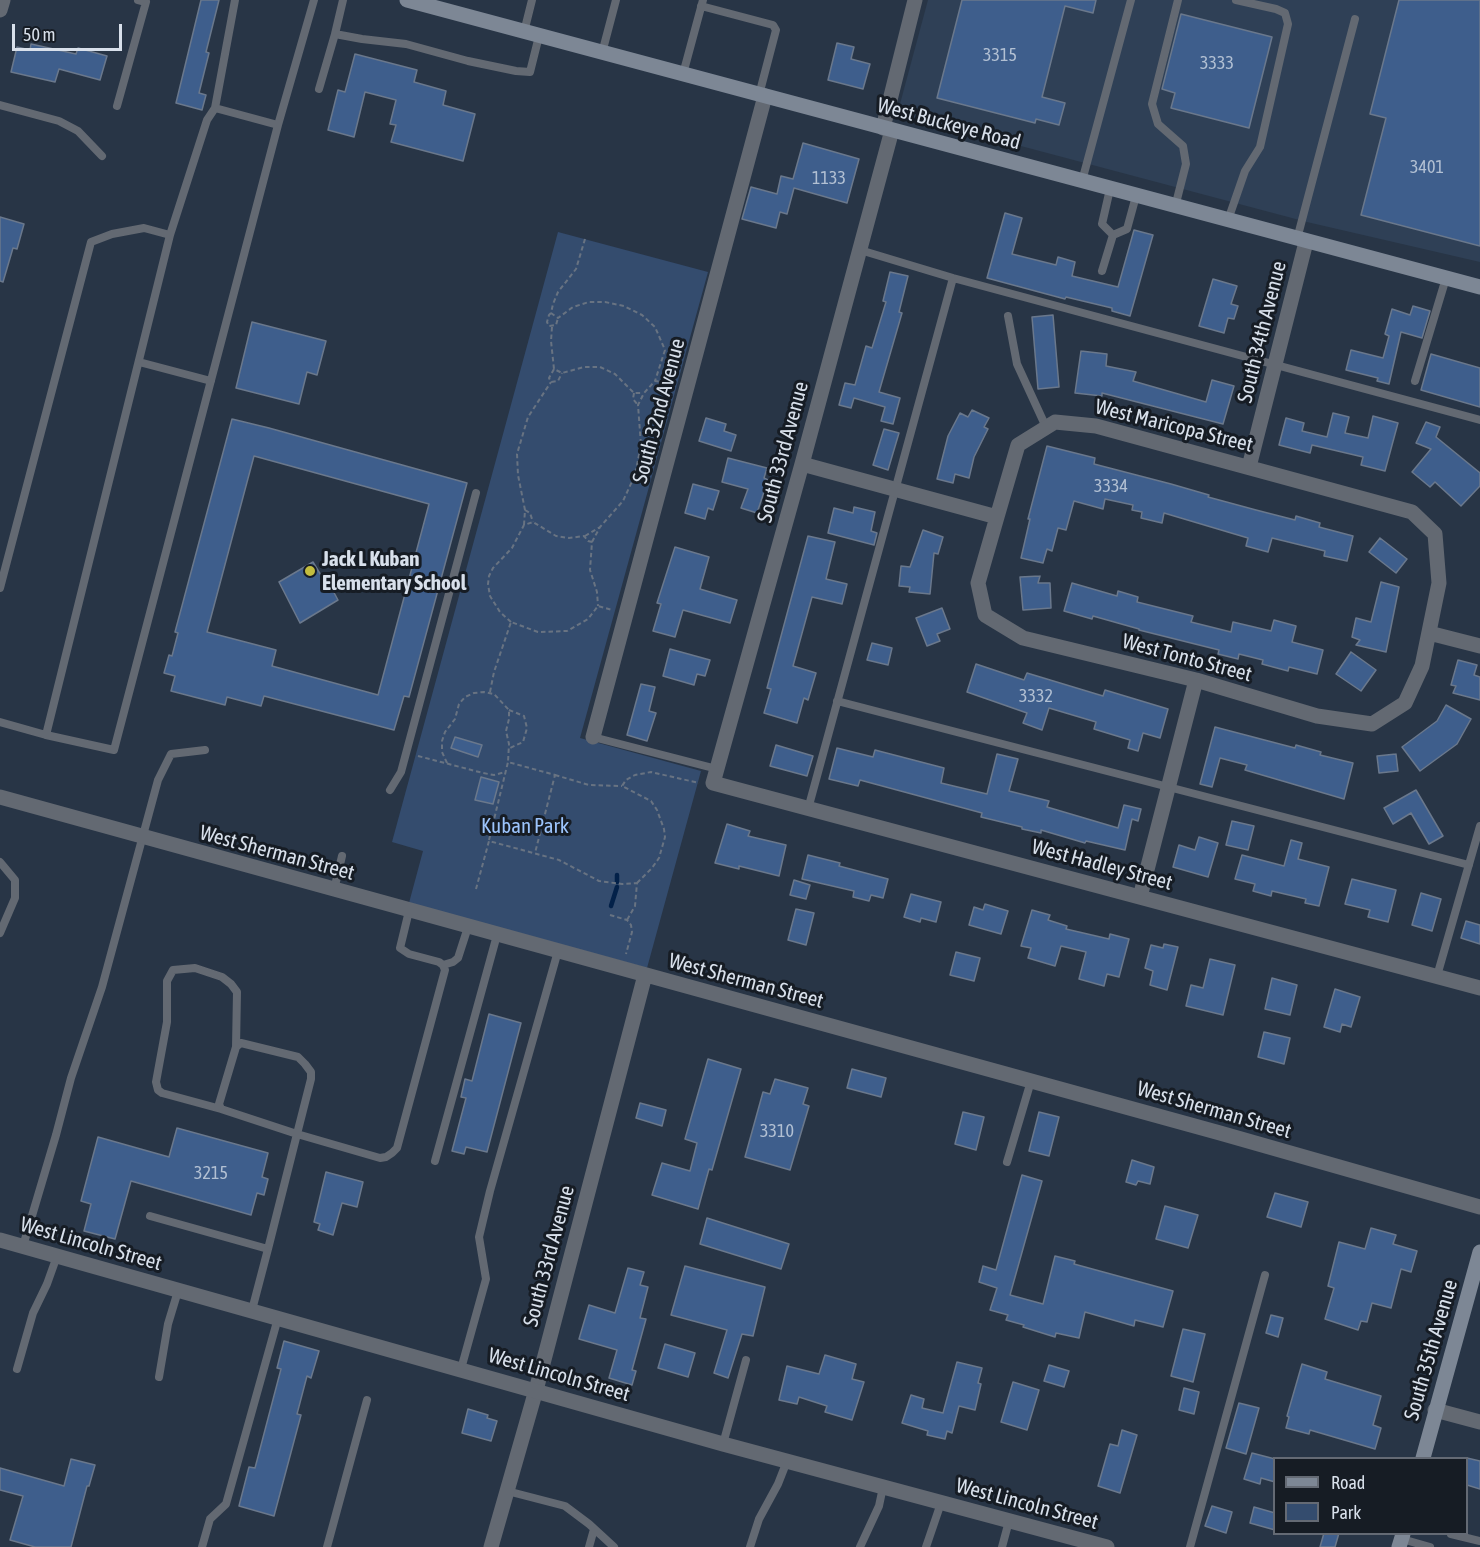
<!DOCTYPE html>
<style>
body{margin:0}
#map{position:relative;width:1480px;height:1547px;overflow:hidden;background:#283546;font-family:"Asap Condensed",sans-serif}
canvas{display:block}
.legend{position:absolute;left:1273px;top:1457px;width:195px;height:78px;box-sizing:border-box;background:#161c24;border:2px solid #646a74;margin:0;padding:8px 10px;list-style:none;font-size:18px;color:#d8e0eb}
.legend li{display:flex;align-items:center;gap:12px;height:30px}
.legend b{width:30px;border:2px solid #646a74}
.scale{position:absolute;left:12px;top:24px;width:110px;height:27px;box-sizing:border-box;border:3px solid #d8e0eb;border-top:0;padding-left:8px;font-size:18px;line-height:21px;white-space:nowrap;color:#d8e0eb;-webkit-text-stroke:4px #161c24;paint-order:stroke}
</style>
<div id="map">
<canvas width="1480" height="1547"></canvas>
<ul class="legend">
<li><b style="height:8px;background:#7d8795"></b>Road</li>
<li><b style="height:16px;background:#344c6e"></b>Park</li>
</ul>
<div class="scale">50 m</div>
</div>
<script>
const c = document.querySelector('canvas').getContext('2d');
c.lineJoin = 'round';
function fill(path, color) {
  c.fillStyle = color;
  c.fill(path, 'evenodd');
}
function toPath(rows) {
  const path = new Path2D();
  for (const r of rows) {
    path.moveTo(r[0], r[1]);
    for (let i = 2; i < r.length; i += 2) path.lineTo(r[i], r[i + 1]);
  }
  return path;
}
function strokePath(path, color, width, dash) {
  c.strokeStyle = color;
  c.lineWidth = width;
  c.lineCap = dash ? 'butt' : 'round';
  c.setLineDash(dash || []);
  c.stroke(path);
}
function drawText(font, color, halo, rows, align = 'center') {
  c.font = font + ' "Asap Condensed",sans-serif';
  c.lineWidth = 6;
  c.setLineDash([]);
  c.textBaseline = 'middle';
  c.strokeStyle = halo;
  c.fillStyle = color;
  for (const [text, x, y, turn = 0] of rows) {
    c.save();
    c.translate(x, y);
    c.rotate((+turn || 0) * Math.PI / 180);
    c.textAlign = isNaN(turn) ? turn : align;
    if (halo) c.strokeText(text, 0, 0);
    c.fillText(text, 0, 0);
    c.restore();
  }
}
fill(toPath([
 [928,0,1480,0,1480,262,1307,222,908,116,902,111,900,104]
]), '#2f4056');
fill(toPath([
 [558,232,708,272,580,738,701,771,647,968,409,903,423,851,392,842]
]), '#344c6e');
strokePath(toPath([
 [617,875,617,882],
 [611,906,617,887]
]), '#032149', 4.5);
const building = toPath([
 [201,0,219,0,206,52,209,53,199,93,206,95,202,110,176,103,201,0],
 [962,0,1096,0,1093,13,1065,6,1042,97,1065,103,1059,125,1036,119,1035,123,937,98,962,0],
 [1399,0,1480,0,1480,246,1361,215,1386,118,1370,114,1399,0],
 [1181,14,1272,37,1249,128,1171,108,1175,93,1162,89,1181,14],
 [837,43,854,47,851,59,870,64,863,89,828,80,837,43],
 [31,44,76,54,78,48,107,56,100,80,59,69,55,82,11,72,17,47,30,50,31,44],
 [355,54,417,70,414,82,446,91,443,105,475,114,463,161,391,142,396,125,390,124,396,100,365,92,354,137,328,130,338,90,345,92,355,54],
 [803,143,859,159,847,203,794,188,787,214,780,212,776,228,742,219,751,187,777,194,781,176,793,179,803,143],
 [1005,213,1022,218,1012,254,1056,265,1058,257,1075,262,1072,276,1118,287,1134,230,1153,235,1130,316,1112,311,1112,308,1066,297,1065,299,987,278,1005,213],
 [0,217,24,224,17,249,13,248,3,282,0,281,0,217],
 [890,272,908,276,899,312,902,313,879,392,900,398,893,424,881,421,885,407,854,398,851,408,839,405,845,383,855,385,866,346,872,348,886,302,883,301,890,272],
 [1213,279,1237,286,1231,304,1238,306,1234,319,1228,318,1224,333,1199,326,1213,279],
 [1413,306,1430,311,1422,338,1401,332,1389,384,1377,381,1378,378,1346,370,1351,350,1383,358,1389,336,1385,334,1392,309,1410,315,1413,306],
 [1053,315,1059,387,1038,389,1032,317,1053,315],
 [252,322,326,341,317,375,307,372,299,404,236,388,252,322],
 [1081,351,1107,354,1106,366,1136,372,1133,381,1206,402,1212,380,1234,386,1223,424,1102,393,1102,396,1075,393,1081,351],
 [1431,354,1480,368,1480,407,1421,390,1431,354],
 [972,410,989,418,984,427,988,429,974,457,969,478,955,474,953,483,937,479,948,436,960,413,968,417,972,410],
 [1333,413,1349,417,1345,433,1368,438,1373,416,1398,423,1385,471,1361,465,1363,457,1312,445,1310,453,1279,445,1286,418,1304,423,1302,431,1327,437,1333,413],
 [706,418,726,424,724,431,736,435,731,451,699,441,706,418],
 [232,419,269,428,467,483,409,697,404,696,394,730,264,696,261,706,227,697,225,705,171,691,175,676,164,673,169,655,172,656,178,633,175,632,232,419],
 [254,456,429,504,378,695,272,666,276,650,207,632,254,456],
 [1426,422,1440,427,1436,437,1480,473,1480,486,1461,506,1435,482,1430,487,1412,472,1431,449,1416,443,1426,422],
 [884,429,899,433,888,470,873,465,884,429],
 [1047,446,1095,458,1094,464,1171,484,1209,495,1208,497,1256,510,1295,520,1296,516,1320,523,1319,527,1353,536,1347,561,1324,556,1325,551,1272,538,1268,552,1246,546,1248,538,1164,513,1162,523,1141,518,1142,512,1132,510,1133,505,1105,499,1103,509,1074,501,1066,530,1058,528,1052,551,1047,549,1043,563,1021,558,1030,519,1028,519,1047,446],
 [728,458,767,468,764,478,768,480,757,513,741,508,748,489,722,482,728,458],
 [693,484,719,491,713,510,708,508,705,519,685,513,693,484],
 [854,507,875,512,871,531,877,533,874,545,828,533,834,508,853,513,854,507],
 [923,530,943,537,938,554,934,553,930,594,909,592,910,587,899,586,901,566,910,567,923,530],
 [808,536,835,542,826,579,847,584,842,604,812,597,793,666,816,673,808,700,804,698,797,723,764,713,771,689,767,688,808,536],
 [1380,538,1407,559,1396,573,1369,552,1380,538],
 [675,547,709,557,700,589,737,600,730,623,683,610,675,637,653,631,661,604,657,603,675,547],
 [313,562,322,577,325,576,338,600,300,623,279,582,313,562],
 [1040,576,1038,583,1050,583,1051,608,1023,610,1020,577,1040,576],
 [1381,582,1399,587,1386,652,1356,645,1360,640,1352,637,1356,618,1371,622,1381,582],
 [1072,583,1117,596,1118,591,1138,597,1137,602,1193,616,1191,622,1231,632,1233,622,1271,631,1274,620,1296,626,1292,642,1323,650,1317,674,1289,667,1288,671,1262,664,1263,660,1239,654,1238,659,1218,654,1219,650,1139,630,1139,629,1093,616,1092,619,1064,611,1072,583],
 [942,608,950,629,937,634,940,641,927,646,916,618,942,608],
 [872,643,892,648,888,665,867,660,872,643],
 [670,649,710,660,705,676,697,674,694,685,663,676,670,649],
 [1351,652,1376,670,1361,691,1336,674,1351,652],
 [1458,660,1477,665,1474,675,1480,677,1480,700,1453,693,1456,686,1451,685,1458,660],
 [976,664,1024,680,1027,673,1103,696,1105,690,1168,709,1160,738,1143,733,1138,751,1128,748,1130,740,1094,729,1096,722,1049,708,1042,730,1023,723,1027,713,967,692,976,664],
 [641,684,655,687,649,711,656,713,647,741,627,735,641,684],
 [1446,705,1471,719,1457,744,1420,771,1402,747,1437,721,1446,705],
 [1215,727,1295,748,1296,745,1321,752,1320,755,1353,763,1344,799,1245,770,1247,765,1220,758,1212,787,1200,784,1215,727],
 [455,737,482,745,478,757,451,748,455,737],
 [776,745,813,756,807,776,770,766,776,745],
 [837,748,873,757,875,750,944,768,941,783,987,794,997,754,1018,759,1009,791,1049,801,1047,807,1118,828,1124,805,1141,809,1138,821,1132,819,1125,850,1086,841,1085,843,1041,830,1041,833,1022,829,1022,827,981,817,982,813,860,780,858,786,829,779,837,748],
 [1396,754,1398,771,1379,773,1377,756,1396,754],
 [481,777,499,782,493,804,475,800,481,777],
 [1416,790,1443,836,1429,844,1411,813,1393,824,1384,808,1416,790],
 [1232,821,1254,826,1248,850,1226,845,1232,821],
 [727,824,750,831,748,836,786,845,779,876,739,866,739,869,715,863,727,824],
 [1199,837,1218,843,1208,877,1173,867,1179,845,1195,850,1199,837],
 [1291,840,1302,843,1298,859,1329,867,1319,906,1305,903,1306,899,1272,891,1271,896,1253,891,1255,884,1235,879,1242,855,1284,866,1291,840],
 [808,855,840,863,839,866,888,879,883,898,871,895,869,901,853,897,854,891,802,879,808,855],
 [1352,879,1396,890,1388,922,1368,917,1370,910,1345,904,1352,879],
 [794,880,810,885,806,899,790,895,794,880],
 [1421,893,1441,899,1432,931,1412,925,1421,893],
 [911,894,941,902,936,922,921,918,920,922,904,917,911,894],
 [985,904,1008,911,1001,934,969,925,974,907,983,910,985,904],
 [796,909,814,913,806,945,788,940,796,909],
 [1032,910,1050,915,1048,920,1067,926,1066,929,1109,939,1110,934,1129,939,1119,977,1107,974,1104,986,1079,979,1086,952,1061,946,1055,966,1028,958,1031,948,1021,946,1032,910],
 [1466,921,1480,925,1480,944,1461,938,1466,921],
 [1164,944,1178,947,1167,990,1150,985,1153,971,1145,968,1151,945,1163,948,1164,944],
 [956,952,980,958,974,981,950,975,956,952],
 [1210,959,1235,965,1223,1015,1186,1006,1191,985,1203,988,1210,959],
 [1272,978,1297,985,1290,1015,1265,1009,1272,978],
 [1335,989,1360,997,1351,1027,1342,1024,1340,1032,1324,1027,1335,989],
 [489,1014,521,1023,487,1152,466,1147,464,1154,452,1151,466,1098,461,1097,465,1079,472,1081,489,1014],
 [1264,1032,1290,1038,1284,1064,1258,1057,1264,1032],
 [708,1059,741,1069,718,1149,712,1170,709,1169,698,1209,652,1195,662,1163,690,1171,697,1143,685,1139,708,1059],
 [852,1069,886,1078,881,1097,847,1088,852,1069],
 [775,1079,808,1088,803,1104,809,1106,790,1170,745,1157,763,1092,770,1094,775,1079],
 [640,1103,666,1110,662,1126,636,1118,640,1103],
 [963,1112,984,1117,976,1150,955,1144,963,1112],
 [1039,1112,1059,1117,1049,1156,1029,1151,1039,1112],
 [177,1128,268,1153,262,1177,268,1179,264,1195,257,1193,251,1215,131,1181,115,1239,84,1231,91,1204,81,1201,98,1137,169,1157,177,1128],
 [1132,1160,1154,1167,1150,1184,1138,1181,1136,1185,1126,1182,1132,1160],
 [326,1172,363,1182,357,1207,342,1203,333,1235,318,1230,320,1224,314,1222,326,1172],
 [1022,1175,1042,1181,1010,1295,1043,1304,1055,1256,1075,1261,1074,1264,1173,1291,1163,1327,1135,1320,1134,1326,1085,1312,1079,1338,1056,1333,1055,1337,1023,1327,1024,1325,1006,1320,1008,1315,990,1310,997,1288,979,1282,983,1266,996,1270,1022,1175],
 [1275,1193,1308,1202,1301,1227,1267,1217,1275,1193],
 [1165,1206,1198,1215,1188,1248,1156,1239,1165,1206],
 [707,1218,789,1244,781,1269,700,1244,707,1218],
 [1371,1228,1396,1235,1393,1244,1417,1251,1411,1272,1401,1269,1391,1308,1372,1303,1367,1322,1361,1321,1358,1330,1325,1319,1334,1288,1328,1286,1339,1242,1365,1249,1371,1228],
 [685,1266,765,1287,753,1336,742,1334,728,1378,714,1373,727,1330,671,1315,685,1266],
 [628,1268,644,1272,640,1285,648,1287,640,1318,646,1319,632,1370,636,1371,632,1385,609,1378,617,1350,579,1339,589,1305,615,1313,628,1268],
 [1271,1315,1283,1318,1278,1337,1266,1333,1271,1315],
 [1183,1329,1205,1334,1193,1382,1171,1376,1183,1329],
 [284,1341,319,1351,311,1378,307,1376,297,1414,301,1415,274,1516,239,1506,249,1467,255,1468,281,1369,277,1368,284,1341],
 [665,1344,695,1353,688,1377,658,1368,665,1344],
 [825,1355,856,1364,852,1379,864,1382,852,1420,825,1412,827,1406,799,1397,797,1404,779,1400,787,1366,819,1374,825,1355],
 [957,1362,982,1368,978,1383,981,1384,975,1410,959,1406,952,1433,947,1431,945,1439,927,1435,928,1431,902,1423,911,1395,924,1399,922,1408,943,1413,957,1362],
 [1302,1364,1327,1372,1325,1379,1381,1396,1373,1425,1381,1428,1375,1449,1310,1430,1309,1434,1286,1428,1289,1417,1287,1416,1302,1364],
 [1049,1365,1069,1371,1064,1387,1044,1381,1049,1365],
 [1013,1382,1039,1390,1027,1430,1001,1422,1013,1382],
 [1184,1388,1199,1392,1194,1414,1179,1410,1184,1388],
 [1239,1403,1259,1408,1246,1454,1226,1448,1239,1403],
 [468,1409,488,1415,487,1418,497,1421,491,1441,462,1433,468,1409],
 [1122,1430,1137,1435,1120,1493,1098,1486,1110,1444,1118,1446,1122,1430],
 [1252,1453,1275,1459,1275,1482,1261,1478,1260,1484,1244,1479,1252,1453],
 [1467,1458,1480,1461,1480,1489,1467,1485,1467,1458],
 [71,1459,95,1465,89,1486,87,1486,71,1547,35,1547,10,1540,23,1496,0,1490,0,1468,64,1486,71,1459],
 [1212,1506,1232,1512,1226,1533,1205,1526,1212,1506],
 [1254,1507,1275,1513,1275,1530,1250,1523,1254,1507],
 [1324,1533,1339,1533,1335,1547,1320,1547,1324,1533]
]);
fill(building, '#3e5e8c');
strokePath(building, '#6a788c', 1.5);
strokePath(toPath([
 [585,239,576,269,558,292,553,304,551,313,558,318,573,307,589,302,605,302,624,306,642,315,655,327,665,350,655,381],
 [551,313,549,315,547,322,549,326,556,325,558,318],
 [552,327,551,341,554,369,562,373,584,367,600,367,615,374,634,393,643,393],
 [554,369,549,378,551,382,558,381,562,373],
 [634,393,633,399,638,405],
 [525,510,530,513,533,522],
 [524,525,525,510,518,475,517,454,528,417,551,382],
 [585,536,600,527],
 [592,542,600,527,623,501,635,475,641,445,638,405,644,393,655,381,674,383],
 [511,622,500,612,490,596,488,584,489,576,493,568,512,548,524,525,533,522,556,536,569,538,584,536,588,541,592,542,590,570,597,592,598,606],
 [490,692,494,672,511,622,538,632,567,631,588,619,598,606,612,610],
 [509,710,524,716,527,728,523,742,510,748],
 [418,756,483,773,494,775,505,772],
 [447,763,442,752,442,741,445,732,455,719,459,704,465,697,474,693,484,692,494,694,509,710,509,719,506,731,509,744,508,762],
 [555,775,589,785,622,786],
 [489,840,508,762,555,775,535,853],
 [637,883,652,868,659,858,665,837,664,829,657,810,651,801,622,786,626,780,635,775,651,772,699,783],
 [476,889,489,841,559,860,599,881,622,884,637,883,635,906,627,920],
 [610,915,627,920,631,925,632,932,626,954]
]), '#687382', 2, [4.5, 3]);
strokePath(toPath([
 [343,0,335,34,362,39,406,44,468,61,516,71,530,72,539,36],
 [701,6,773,25,776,30,759,95],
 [524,32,532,0],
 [602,53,616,0],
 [683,74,703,0],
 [319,89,335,34],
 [0,105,59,121,78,131,102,156],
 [117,106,146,2,138,0],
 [215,108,278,125],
 [1082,181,1131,0],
 [1110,189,1102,224,1113,235,1127,229,1136,196],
 [1175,207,1186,164,1183,146,1158,124,1152,104,1178,0],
 [1228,220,1245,171,1260,147,1288,24,1285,13,1276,9,1236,0],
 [1297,239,1355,19],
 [860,250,953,278,1480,420],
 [1102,271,1113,235],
 [1008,316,1017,364,1046,427],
 [139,362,211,381],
 [1415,381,1446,278],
 [0,588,91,242,112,234,144,228,170,235,207,120,215,108,235,0],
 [837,701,1469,865],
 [0,722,46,735,114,750,278,125,314,0],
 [46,735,170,235],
 [593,737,717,769],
 [390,790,401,772,476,493],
 [808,809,953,278],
 [0,862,15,880,15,898,0,933],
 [334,890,342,856],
 [443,965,453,962,458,958,468,927],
 [1437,976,1480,826],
 [221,1109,162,1093,158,1090,156,1082,167,1022,167,981,173,970,195,968,222,977,231,984,237,992,236,1047],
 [435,1161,497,935],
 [1007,1162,1031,1081],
 [150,1216,268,1249,252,1310],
 [23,1246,56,1135,71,1078,102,987,158,780,171,754,205,750],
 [268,1249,297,1134,221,1109,219,1104,236,1047,241,1043,298,1057,305,1064,311,1072,311,1079,297,1134,380,1158,386,1157,392,1153,397,1148,445,970,443,965,439,962,409,954,400,948,409,911],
 [17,1369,33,1313,47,1284,57,1256],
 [461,1369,486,1279,479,1237,490,1191,558,951],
 [159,1377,168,1324,178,1291],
 [723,1444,746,1360],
 [507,1491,565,1506,589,1524,614,1547],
 [1451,1534,1480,1541],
 [1402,1539,1430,1547],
 [202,1547,210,1519,226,1504,278,1318],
 [327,1547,367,1400],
 [589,1547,594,1529],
 [750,1547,759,1519,778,1484,787,1461],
 [860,1547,879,1506,883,1487],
 [926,1547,941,1503],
 [1002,1547,1009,1521],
 [1190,1547,1265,1275]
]), '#636972', 8);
strokePath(toPath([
 [883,128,915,0],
 [892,130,802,464,713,783,1480,988],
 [802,464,997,517,1018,445,1055,422,1096,426,1412,512,1435,534,1439,583,1422,666,1405,703,1372,724,1317,716,1196,680,1023,638,985,615,978,583,997,517],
 [1249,467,1306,242],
 [1429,633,1480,646],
 [593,737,765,96],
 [0,797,1220,1133,1480,1207],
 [1140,897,1196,680],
 [1435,1410,1480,1422],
 [491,1547,536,1390,645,975]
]), '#636972', 15);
strokePath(toPath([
 [0,10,3,0],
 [0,1240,723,1444,1107,1547]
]), '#636972', 15);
strokePath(toPath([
 [407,0,1480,287],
 [1423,1458,1480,1252],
 [1399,1547,1403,1534]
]), '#7d8795', 15);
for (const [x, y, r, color] of [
 [310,571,6,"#c3bd3f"]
]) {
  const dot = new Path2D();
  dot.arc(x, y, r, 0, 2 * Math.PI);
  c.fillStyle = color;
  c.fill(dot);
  strokePath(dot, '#161c24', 2);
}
drawText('18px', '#b2c0d3', null, [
 ["3315",1000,55],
 ["3333",1217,63],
 ["3401",1427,167],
 ["1133",829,178],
 ["3334",1111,486],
 ["3332",1036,696],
 ["3310",777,1131],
 ["3215",211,1173]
]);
drawText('21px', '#d8e0eb', '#161c24', [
 ["West Buckeye Road",949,124,15],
 ["South 34th Avenue",1262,332,-76],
 ["South 32nd Avenue",659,411,-75],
 ["West Maricopa Street",1174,426,14],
 ["South 33rd Avenue",783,452,-75],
 ["West Tonto Street",1187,658,15],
 ["West Sherman Street",277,853,15],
 ["West Hadley Street",1102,865,15],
 ["West Sherman Street",746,981,15],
 ["West Sherman Street",1214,1110,16],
 ["West Lincoln Street",91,1244,16],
 ["South 33rd Avenue",549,1256,-75],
 ["South 35th Avenue",1431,1350,-74],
 ["West Lincoln Street",559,1375,16],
 ["West Lincoln Street",1027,1504,15]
]);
drawText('bold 21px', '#d8e0eb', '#161c24', [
 ["Jack L Kuban",322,559],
 ["Elementary School",322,583]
], 'left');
drawText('21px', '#9cc4fc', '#161c24', [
 ["Kuban Park",525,826]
]);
</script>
